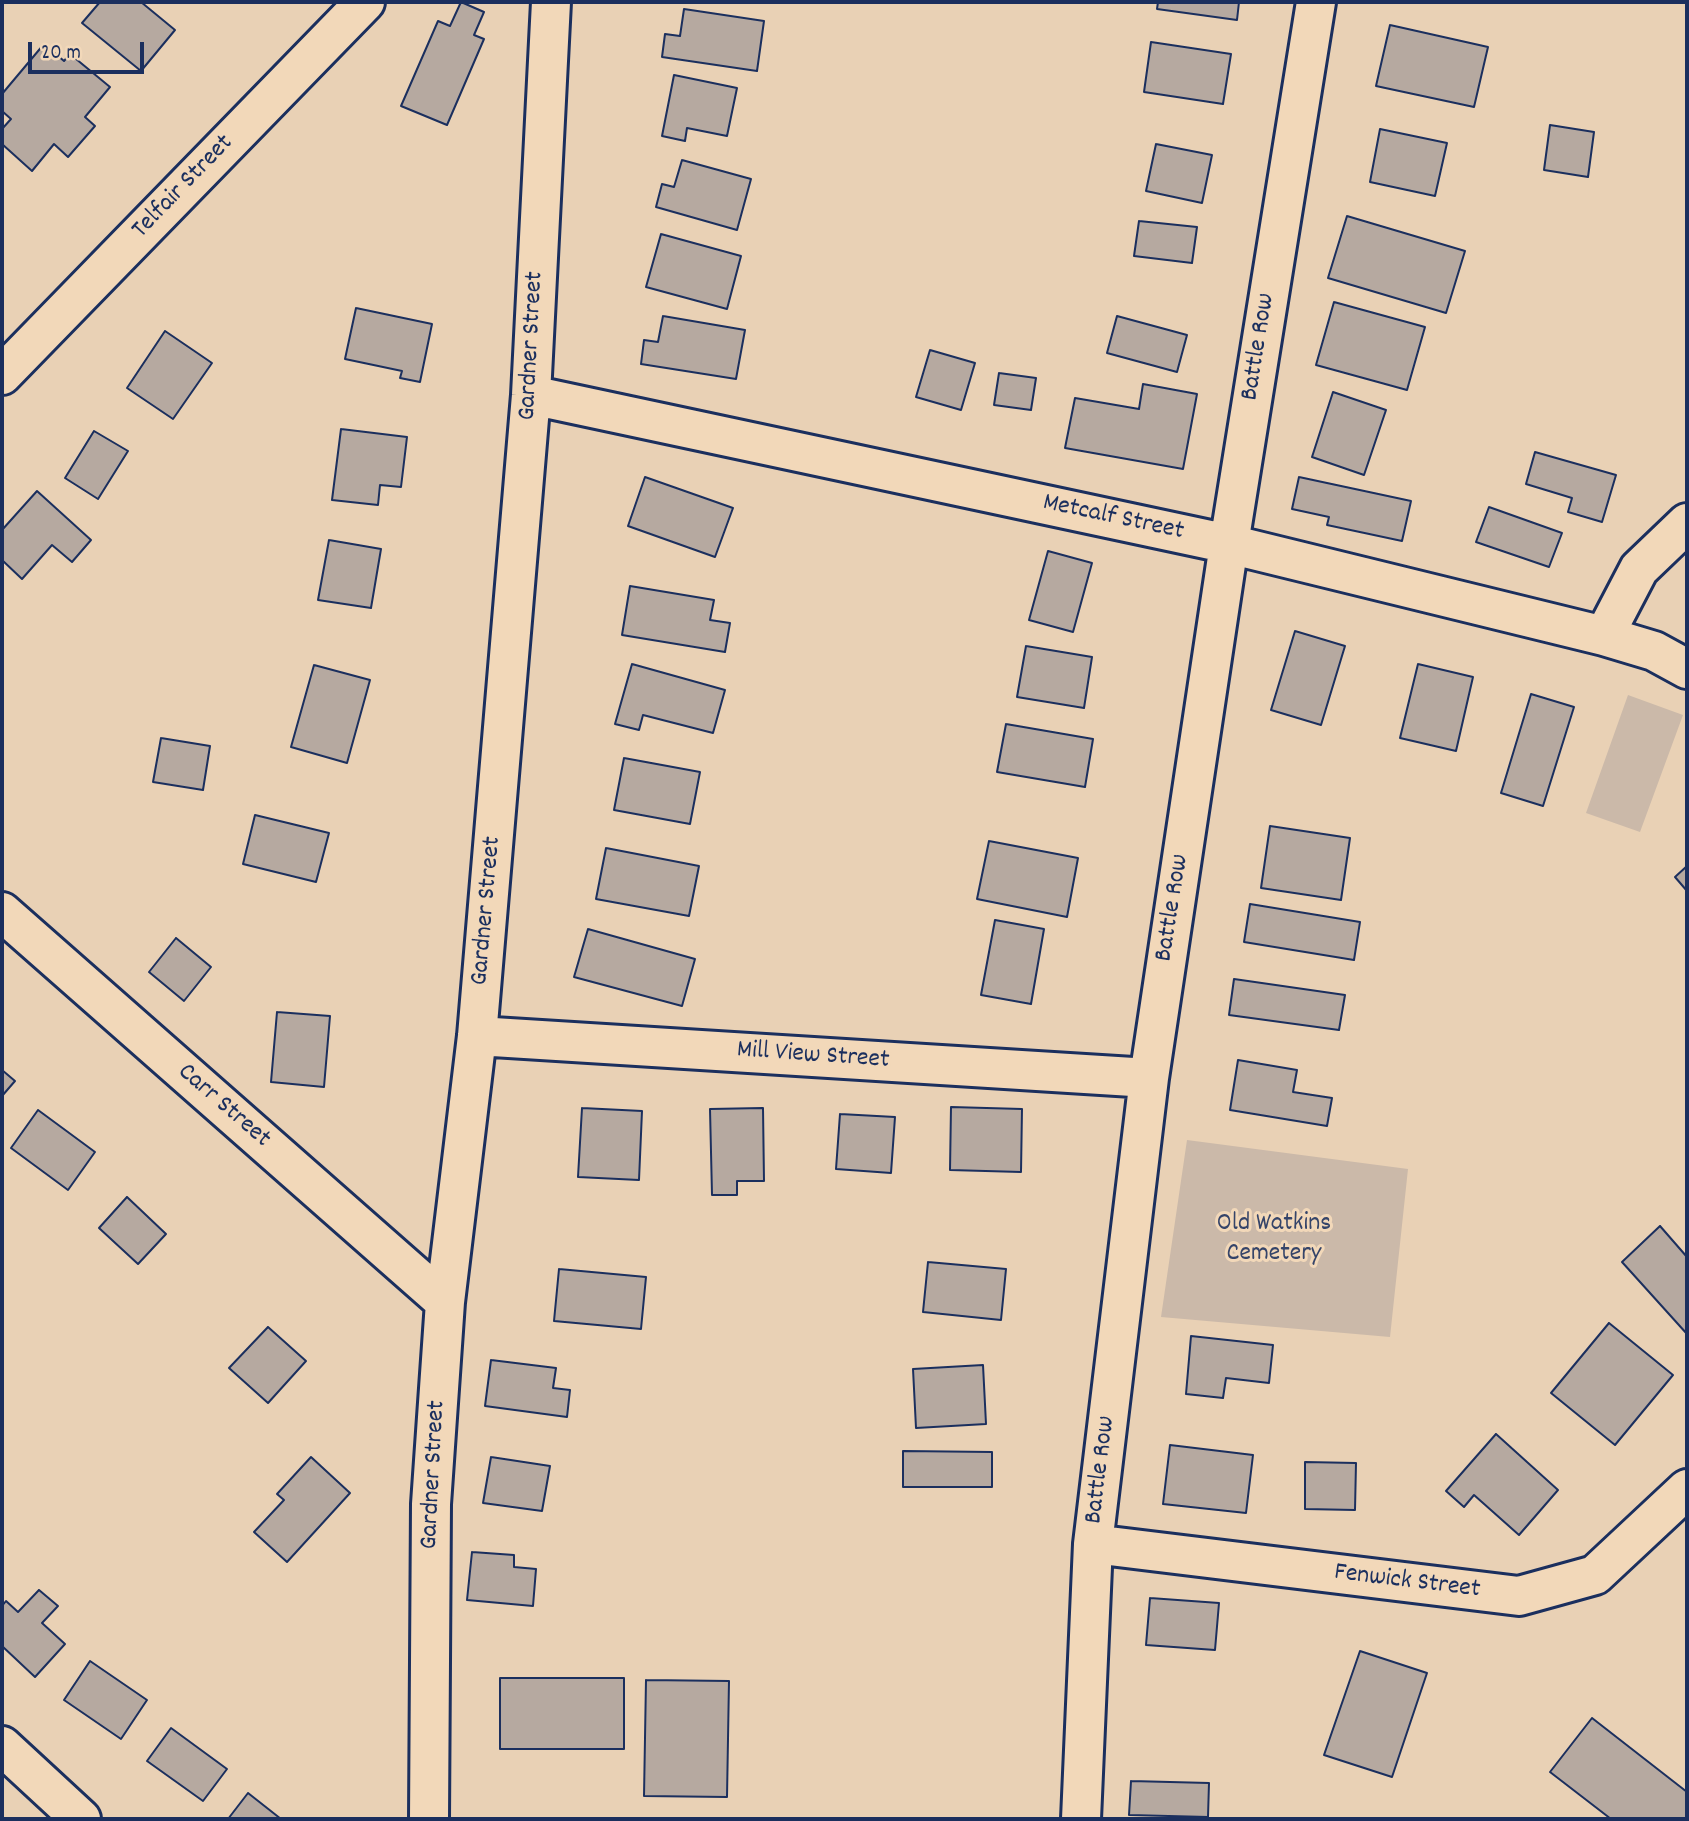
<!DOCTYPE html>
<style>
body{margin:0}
#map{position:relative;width:1689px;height:1821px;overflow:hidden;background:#e9d1b5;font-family:Dekko,sans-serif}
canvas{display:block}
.frame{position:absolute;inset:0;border:4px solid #1b2f5e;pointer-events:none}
.scale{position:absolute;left:28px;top:42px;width:116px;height:32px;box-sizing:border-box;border:4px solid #1b2f5e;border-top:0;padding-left:9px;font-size:21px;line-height:24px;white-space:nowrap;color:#1b2f5e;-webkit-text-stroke:5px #f2d8b9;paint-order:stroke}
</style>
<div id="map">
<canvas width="1689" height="1821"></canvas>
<div class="frame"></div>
<div class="scale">20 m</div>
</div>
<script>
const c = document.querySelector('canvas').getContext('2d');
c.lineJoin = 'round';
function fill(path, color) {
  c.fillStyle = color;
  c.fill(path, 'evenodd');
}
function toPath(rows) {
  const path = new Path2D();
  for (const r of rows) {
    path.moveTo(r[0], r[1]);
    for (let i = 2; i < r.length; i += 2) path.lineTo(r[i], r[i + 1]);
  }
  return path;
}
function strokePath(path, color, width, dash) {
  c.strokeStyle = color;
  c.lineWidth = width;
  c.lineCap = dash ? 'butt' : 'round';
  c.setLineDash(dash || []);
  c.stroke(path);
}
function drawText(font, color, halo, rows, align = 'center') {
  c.font = font + ' Dekko,sans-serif';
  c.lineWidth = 6;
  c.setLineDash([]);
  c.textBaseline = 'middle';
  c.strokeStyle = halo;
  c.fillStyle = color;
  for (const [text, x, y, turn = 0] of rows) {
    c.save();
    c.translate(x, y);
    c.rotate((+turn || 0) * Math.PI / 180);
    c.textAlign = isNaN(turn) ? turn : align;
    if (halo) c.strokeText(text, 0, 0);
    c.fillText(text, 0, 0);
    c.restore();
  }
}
fill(toPath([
 [1628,695,1683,715,1640,832,1586,813],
 [1187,1140,1408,1169,1390,1337,1161,1317]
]), '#cbb9a9');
const building = toPath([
 [100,2,141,2,175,30,141,71,82,23,100,2],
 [461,2,484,12,474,35,484,39,447,125,401,106,438,21,450,26,461,2],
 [1158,2,1239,2,1237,20,1157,9,1158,2],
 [684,9,764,21,757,71,662,57,665,34,680,36,684,9],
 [1390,25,1488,47,1474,107,1376,86,1390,25],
 [1151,42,1231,54,1223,104,1144,92,1151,42],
 [44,44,64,61,70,54,110,87,85,117,95,126,68,157,54,144,32,171,2,144,2,129,11,119,2,111,2,94,44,44],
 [674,75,737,88,727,136,687,128,685,141,662,136,674,75],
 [1550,125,1594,132,1588,177,1544,170,1550,125],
 [1380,129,1447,143,1435,196,1370,182,1380,129],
 [1156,144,1212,155,1202,203,1146,191,1156,144],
 [682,160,751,179,737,230,656,207,662,184,674,187,682,160],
 [1347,216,1465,251,1446,313,1328,278,1347,216],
 [1139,221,1197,227,1192,263,1134,256,1139,221],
 [661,234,741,256,727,309,646,287,661,234],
 [1334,302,1425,327,1407,390,1316,365,1334,302],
 [356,308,432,324,420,382,400,378,402,371,345,359,356,308],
 [663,316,745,330,736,379,641,364,644,340,658,342,663,316],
 [1117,316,1187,335,1177,372,1107,353,1117,316],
 [165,331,212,363,173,419,127,388,165,331],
 [930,350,975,363,961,410,916,397,930,350],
 [999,373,1036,378,1031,410,994,405,999,373],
 [1143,384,1197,394,1183,469,1065,448,1075,398,1139,409,1143,384],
 [1333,392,1386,410,1364,475,1312,457,1333,392],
 [341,429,407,437,401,487,380,485,378,505,332,500,341,429],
 [94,431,128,451,98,499,65,478,94,431],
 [1535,452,1616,475,1602,522,1568,512,1572,498,1526,484,1535,452],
 [645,477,733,508,715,557,628,526,645,477],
 [1299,477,1411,501,1402,541,1327,525,1329,517,1292,509,1299,477],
 [37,491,91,540,72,562,52,545,22,579,2,560,2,530,37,491],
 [1489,507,1562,533,1549,567,1476,542,1489,507],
 [329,540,381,549,371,608,318,600,329,540],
 [1048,551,1092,563,1073,632,1029,620,1048,551],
 [630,586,714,600,710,620,730,623,725,652,622,635,630,586],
 [1295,631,1345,646,1321,725,1271,710,1295,631],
 [1026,646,1092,657,1084,708,1017,697,1026,646],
 [632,664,725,690,713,733,643,715,639,730,615,724,632,664],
 [1418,664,1473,677,1456,751,1400,738,1418,664],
 [314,665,370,680,347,763,291,747,314,665],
 [1531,694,1574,707,1543,806,1501,793,1531,694],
 [1006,724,1093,739,1085,787,997,772,1006,724],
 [161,738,210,746,203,790,153,782,161,738],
 [624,758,700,772,690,824,614,810,624,758],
 [255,815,329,833,316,882,243,864,255,815],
 [1270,826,1350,838,1341,900,1261,888,1270,826],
 [989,841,1078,858,1067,917,977,899,989,841],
 [606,848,699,866,689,916,596,899,606,848],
 [1687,866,1687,891,1675,877,1687,866],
 [1250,904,1360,922,1354,960,1244,942,1250,904],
 [995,920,1044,929,1031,1004,981,995,995,920],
 [588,929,695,959,682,1006,574,977,588,929],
 [176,938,211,967,184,1001,149,972,176,938],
 [1234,979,1345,995,1339,1030,1229,1015,1234,979],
 [277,1012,330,1016,324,1087,271,1082,277,1012],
 [1238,1060,1297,1070,1293,1092,1332,1098,1327,1126,1230,1110,1238,1060],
 [2,1070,15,1081,2,1096,2,1070],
 [951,1107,1022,1109,1021,1172,950,1170,951,1107],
 [582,1108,642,1111,639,1180,578,1177,582,1108],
 [763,1108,764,1181,737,1181,737,1195,712,1195,710,1109,763,1108],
 [38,1110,95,1152,68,1190,11,1148,38,1110],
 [840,1114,895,1117,891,1173,836,1169,840,1114],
 [127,1197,166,1234,138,1264,99,1228,127,1197],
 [1660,1226,1687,1257,1687,1334,1622,1262,1660,1226],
 [928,1262,1006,1269,1001,1320,923,1312,928,1262],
 [559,1269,646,1277,641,1329,554,1321,559,1269],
 [1609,1323,1673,1375,1615,1445,1551,1393,1609,1323],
 [268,1327,306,1361,268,1403,229,1368,268,1327],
 [1191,1336,1273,1345,1269,1383,1226,1378,1223,1398,1186,1394,1191,1336],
 [491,1360,556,1368,553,1388,570,1390,567,1417,485,1406,491,1360],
 [983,1365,986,1424,916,1428,913,1369,983,1365],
 [1496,1434,1558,1490,1519,1535,1474,1495,1464,1507,1446,1491,1496,1434],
 [1170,1445,1253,1455,1246,1513,1163,1504,1170,1445],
 [903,1451,992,1452,992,1487,903,1487,903,1451],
 [311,1457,350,1493,287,1562,254,1532,284,1500,277,1494,311,1457],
 [491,1457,550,1466,542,1511,483,1503,491,1457],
 [1305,1462,1356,1463,1355,1510,1305,1509,1305,1462],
 [472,1552,514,1555,514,1567,536,1569,533,1606,467,1600,472,1552],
 [39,1590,58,1606,42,1623,65,1644,35,1677,2,1646,2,1606,6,1601,18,1612,39,1590],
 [1150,1598,1219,1603,1215,1650,1146,1645,1150,1598],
 [1360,1651,1427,1673,1392,1777,1324,1755,1360,1651],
 [90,1661,147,1700,121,1739,64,1700,90,1661],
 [500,1678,624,1678,624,1749,500,1749,500,1678],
 [646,1680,729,1681,727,1797,644,1796,646,1680],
 [1592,1718,1687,1792,1687,1819,1611,1819,1550,1772,1592,1718],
 [171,1728,227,1769,203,1801,147,1761,171,1728],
 [1131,1781,1209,1783,1208,1817,1129,1815,1131,1781],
 [248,1793,281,1819,228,1819,248,1793]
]);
fill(building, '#b6a9a0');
strokePath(building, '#1b2f5e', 2);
const minor = toPath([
 [2,375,365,2],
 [531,395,1229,544,1604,636,1654,651,1687,669],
 [1604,636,1639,569,1687,523],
 [2,912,445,1302],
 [477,1036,1149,1078],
 [1093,1544,1519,1596,1595,1575,1687,1489],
 [2,1746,81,1819],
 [429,1819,431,1504,445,1302,477,1036,531,395,551,2],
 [1081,1819,1093,1544,1149,1078,1229,544,1316,2]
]);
strokePath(minor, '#1b2f5e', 44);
strokePath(minor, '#f2d8b9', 38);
drawText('26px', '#1b2f5e', '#f2d8b9', [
 ["Telfair Street",184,188,-46],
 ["Gardner Street",533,346,-87],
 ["Battle Row",1260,347,-81],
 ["Metcalf Street",1113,519,12],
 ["Battle Row",1174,908,-81],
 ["Gardner Street",488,911,-85],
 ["Mill View Street",813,1057,4],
 ["Carr Street",223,1107,41],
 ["Battle Row",1102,1470,-83],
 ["Gardner Street",435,1475,-87],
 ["Fenwick Street",1407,1583,7]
]);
drawText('26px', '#354469', '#f2d8b9', [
 ["Old Watkins",1274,1225],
 ["Cemetery",1274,1255]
]);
</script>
